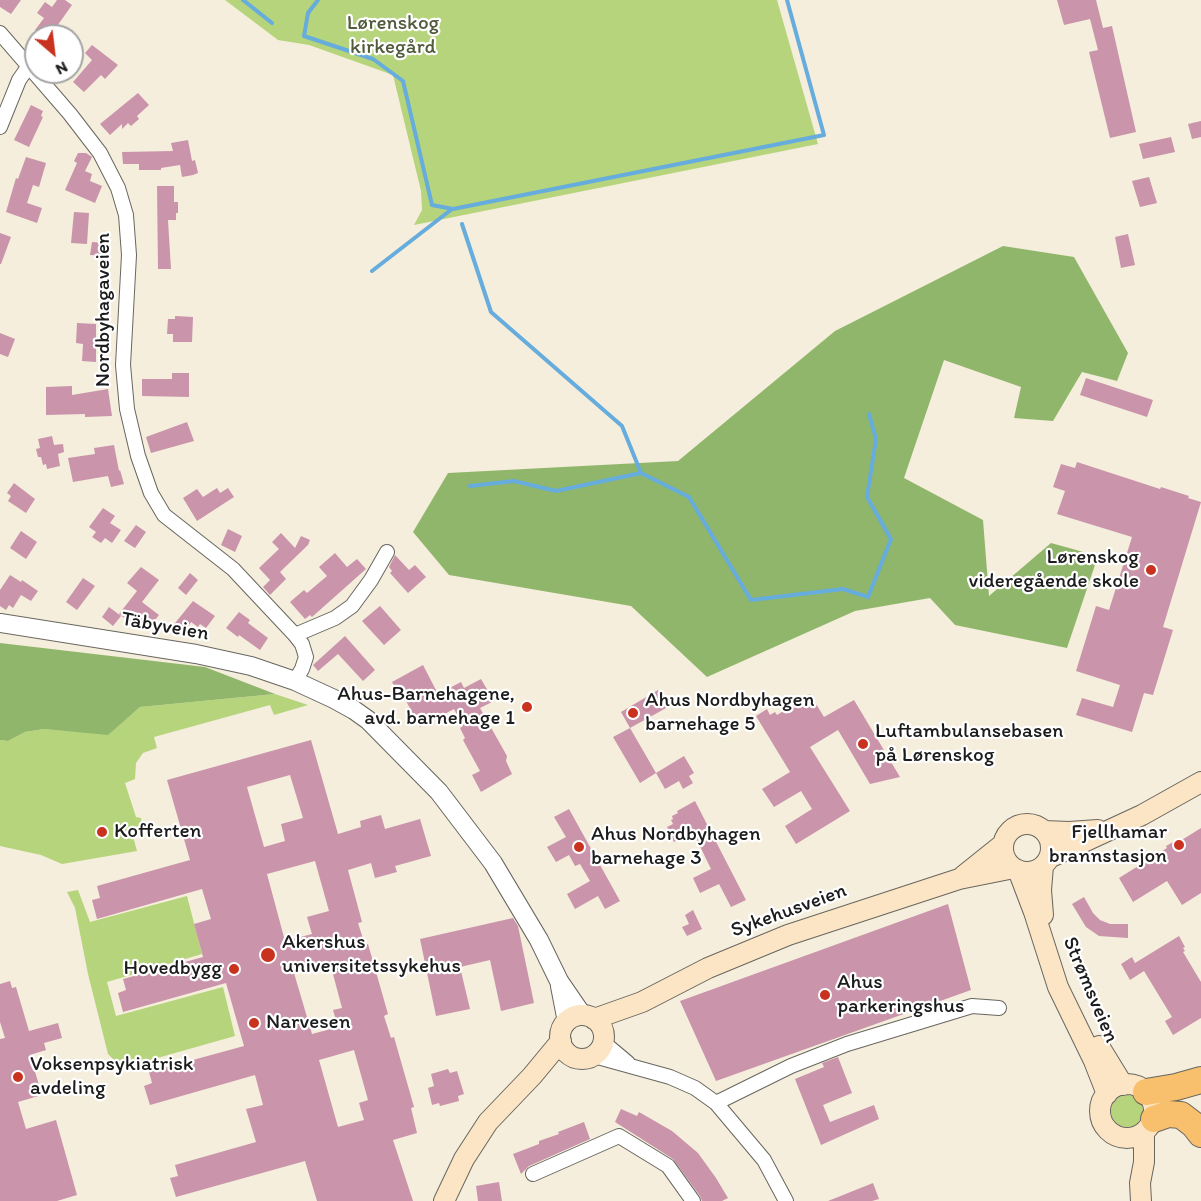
<!DOCTYPE html>
<meta charset="utf-8">
<style>
body{margin:0}
#map{position:relative;width:1201px;height:1201px;overflow:hidden;background:#f5eedc;font-family:Itim,sans-serif}
canvas{display:block}
.north{position:absolute;left:24px;top:24px;width:60px;height:60px;box-sizing:border-box;background:#fff;border:2px solid #a4a4a4;border-radius:50%;rotate:152deg;font-size:16px;font-weight:700;line-height:24px;text-align:center;color:#1c1c1c}
.north::after{content:'';display:block;margin:auto;width:21px;height:27px;background:#c8321e;clip-path:polygon(50% 0,100% 100%,50% 72%,0 100%)}
</style>
<div id="map">
<canvas width="1201" height="1201"></canvas>
<div class="north">N</div>
</div>
<script>
const c = document.querySelector('canvas').getContext('2d');
c.lineJoin = 'round';
function fill(path, color) {
  c.fillStyle = color;
  c.fill(path, 'evenodd');
}
function toPath(rows) {
  const path = new Path2D();
  for (const r of rows) {
    if (r.length === 3) {
      path.moveTo(r[0] + r[2], r[1]);
      path.arc(r[0], r[1], r[2], 0, 2 * Math.PI);
      continue;
    }
    path.moveTo(r[0], r[1]);
    for (let i = 2; i < r.length; i += 2) path.lineTo(r[i], r[i + 1]);
  }
  return path;
}
function strokePath(path, color, width, dash) {
  c.strokeStyle = color;
  c.lineWidth = width;
  c.lineCap = dash ? 'butt' : 'round';
  c.setLineDash(dash || []);
  c.stroke(path);
}
function drawText(font, color, halo, rows, align = 'center') {
  c.font = font + ' Itim,sans-serif';
  c.lineWidth = 4.5;
  c.setLineDash([]);
  c.textBaseline = 'middle';
  c.strokeStyle = halo;
  c.fillStyle = color;
  for (const [text, x, y, turn = 0] of rows) {
    c.save();
    c.translate(x, y);
    c.rotate((+turn || 0) * Math.PI / 180);
    c.textAlign = isNaN(turn) ? turn : align;
    if (halo) c.strokeText(text, 0, 0);
    c.fillText(text, 0, 0);
    c.restore();
  }
}
fill(toPath([
 [225,0,777,0,818,144,414,225,422,210,421,191,393,75,309,45,278,40],
 [275,694,308,705,274,715,270,705,154,737,157,748,143,753,136,763,135,779,125,783,136,817,141,818,142,826,131,829,137,851,62,864,41,855,0,846,0,740,8,741,25,732,44,729,108,734,140,707],
 [78,890,90,922,187,896,202,954,107,982,116,1016,223,987,235,1036,122,1068,108,1054,88,974,75,908,67,892],
 [1127,1111,16]
]), '#b6d47b');
fill(toPath([
 [1003,246,1074,257,1128,353,1117,381,1082,372,1053,421,1014,418,1021,387,944,360,904,478,983,520,989,596,1051,543,1098,556,1067,648,955,625,930,598,855,611,707,677,631,606,449,575,413,532,448,473,678,461,835,331],
 [0,643,205,667,275,694,140,707,108,735,44,729,25,732,8,741,0,740]
]), '#90b66b');
strokePath(toPath([
 [243,0,272,23],
 [318,0,308,13,304,36,373,59,403,81,432,205,453,209,824,135,787,0],
 [462,224,491,312,622,426,641,473,689,497,751,600,843,589,868,597,891,539,867,497,876,439,869,414],
 [372,271,452,209],
 [470,486,514,481,556,491,641,473]
]), '#66acdc', 4);
fill(toPath([
 [0,0,21,0,11,14,0,7],
 [57,0,65,0,72,5,50,36,42,36,35,30,44,18,37,13,45,2,52,7],
 [1057,0,1096,0,1103,28,1112,26,1136,132,1110,138,1089,52,1098,50,1090,19,1064,25],
 [92,45,118,65,105,79,101,75,84,92,73,82,92,60,85,53],
 [138,93,149,105,137,116,139,119,131,126,128,123,122,129,122,124,110,135,100,124],
 [31,105,43,111,41,116,43,117,29,147,14,140],
 [1201,121,1201,137,1192,139,1188,124],
 [1171,137,1175,152,1143,159,1139,144],
 [188,140,192,161,195,160,198,173,193,175,182,177,180,165,161,168,161,170,139,170,139,164,123,164,122,152,173,151,171,143],
 [78,153,86,153,92,157,85,171,92,174,90,181,102,186,95,203,65,190,77,163,74,161],
 [26,157,46,163,39,187,33,185,27,203,42,208,37,223,6,212,16,178,18,179],
 [1149,177,1157,203,1140,207,1132,181],
 [157,186,174,186,174,202,178,202,178,213,176,213,176,220,168,220,171,269,158,269],
 [74,212,89,213,87,244,71,243],
 [0,233,11,237,1,264,0,264],
 [1128,234,1135,265,1121,268,1115,237],
 [92,242,107,243,106,256,90,255],
 [175,316,193,317,192,342,173,342,173,334,167,334,168,319,175,319],
 [77,323,96,324,96,362,82,361,83,344,76,343],
 [0,333,15,339,8,357,0,354],
 [172,373,189,373,189,397,142,396,142,379,172,379],
 [1086,378,1153,400,1147,417,1080,395],
 [72,386,72,395,108,389,112,416,85,417,85,414,46,415,46,387],
 [187,422,194,441,151,453,146,437],
 [52,436,54,445,63,444,64,452,58,454,60,466,47,469,46,464,43,465,41,457,38,457,36,449,40,448,38,439],
 [114,445,119,471,120,470,124,484,111,487,108,476,73,482,68,458,95,454,94,448],
 [1077,462,1160,489,1161,487,1189,496,1188,498,1201,502,1163,627,1173,630,1153,695,1144,693,1132,732,1076,715,1082,698,1113,707,1120,685,1076,671,1096,606,1109,610,1132,537,1057,514,1065,491,1053,487,1061,464,1075,468],
 [14,483,35,499,26,513,8,501,11,496,7,493],
 [217,488,220,493,228,488,234,497,197,521,183,498,197,489,203,497],
 [103,508,115,516,110,523,121,530,112,543,105,538,101,543,92,537,96,532,89,527],
 [136,525,146,532,135,548,124,541],
 [228,529,242,536,235,552,221,545],
 [21,531,37,542,26,559,10,548],
 [281,533,295,548,301,536,310,540,308,545,280,572,286,579,270,595,263,587,270,580,259,568,279,549,272,542],
 [335,553,347,567,357,559,366,569,312,617,310,615,305,619,290,602,304,590,307,593,327,576,319,567],
 [395,555,409,570,415,565,426,577,408,593,390,573,392,571,389,567],
 [141,567,159,580,142,602,159,615,149,628,139,620,135,626,119,614,137,591,127,583],
 [190,573,198,580,186,595,178,588],
 [10,575,21,582,22,580,38,591,31,601,21,595,13,608,9,605,6,610,0,606,0,590],
 [83,578,95,586,77,610,66,602],
 [193,601,215,616,206,628,200,624,198,627,191,622,182,636,171,628],
 [380,606,401,630,384,645,362,621],
 [109,607,121,616,113,626,102,617],
 [239,612,250,620,248,623,268,638,260,650,239,635,238,637,226,628],
 [345,636,375,670,363,681,338,654,318,671,313,665],
 [423,665,438,694,461,682,464,688,481,679,488,691,491,689,496,700,480,708,507,756,506,761,512,774,481,792,472,775,480,771,463,740,465,738,460,728,463,726,454,709,420,727,405,699,402,700,392,682],
 [658,690,668,707,630,728,656,773,684,756,694,773,689,776,693,783,683,789,679,781,665,789,656,773,640,783,613,737,630,728,621,712],
 [810,694,824,717,854,700,900,777,870,784,838,730,810,747,850,811,796,844,785,826,812,809,801,791,774,807,762,789,790,772,756,716,767,709,770,715,775,712,777,715],
 [311,740,338,834,361,827,360,821,381,815,385,829,420,819,431,856,395,866,397,872,375,878,371,863,348,870,362,922,358,923,365,945,368,944,388,1014,384,1016,391,1038,394,1037,414,1107,411,1108,417,1133,393,1140,413,1201,317,1201,305,1161,176,1197,170,1178,178,1176,175,1165,256,1142,246,1109,263,1105,255,1075,150,1105,144,1086,152,1083,149,1072,244,1046,226,983,123,1012,118,993,126,990,123,979,203,957,194,924,211,919,202,889,97,919,92,900,100,898,97,886,190,860,167,780],
 [290,775,303,818,281,824,285,841,264,847,247,787],
 [315,861,329,911,307,917,312,934,285,941,267,874],
 [330,963,342,1008,333,1010,338,1027,312,1034,294,973],
 [354,1050,368,1100,359,1103,364,1120,338,1127,319,1060],
 [695,801,746,900,731,907,719,884,700,893,693,878,711,869,693,832,674,842,667,827,673,824,671,820,673,819,672,816,678,813,677,811],
 [569,809,620,901,605,909,598,896,575,909,567,894,590,881,580,864,575,866,569,855,556,862,547,847,566,837,554,817],
 [1201,828,1201,893,1182,905,1167,881,1133,902,1119,878,1167,848,1166,846,1175,841,1177,843],
 [1084,897,1093,913,1100,920,1110,924,1128,924,1128,938,1099,936,1086,927,1072,904],
 [948,904,971,990,716,1081,680,1001],
 [693,910,702,929,687,936,682,927,689,924,685,915],
 [513,918,518,926,534,1003,501,1011,490,960,460,967,470,1009,436,1016,420,939],
 [1179,936,1185,947,1183,948,1185,951,1183,952,1201,982,1201,1018,1173,1035,1165,1021,1172,1017,1144,971,1130,980,1121,964,1132,957,1135,963],
 [10,981,12,988,16,987,29,1031,58,1023,62,1038,44,1043,46,1050,30,1055,42,1095,18,1102,26,1129,56,1120,77,1195,57,1201,0,1201,0,1039,5,1038,0,1022,0,984],
 [838,1057,852,1093,823,1105,830,1122,874,1105,879,1119,821,1145,795,1079,824,1067,822,1063],
 [448,1069,450,1073,457,1071,464,1094,458,1096,459,1101,440,1106,439,1103,432,1105,428,1088,434,1086,431,1074],
 [621,1109,637,1116,639,1112,672,1131,698,1153,716,1178,728,1198,722,1201,702,1201,700,1196,673,1159,615,1122],
 [584,1122,590,1139,529,1166,521,1174,513,1154,539,1144,539,1141,559,1134,558,1132],
 [499,1182,502,1201,478,1201,476,1186],
 [873,1183,879,1199,872,1201,828,1201]
]), '#ca94ab');
const minor = toPath([
 [0,33,70,114,100,153,118,188,126,215,129,255,123,365,127,409,138,456,151,493,164,515,233,569,295,635,302,644,306,657,302,669,295,681],
 [0,127,19,80,28,67],
 [295,635,335,618,352,606,371,580,387,552],
 [603,1042,628,1063],
 [594,1056,670,1077,695,1088,716,1103,764,1160,786,1201],
 [716,1103,791,1066,847,1044,972,1006,999,1008],
 [533,1174,619,1136,668,1166,693,1201]
]);
const tertiary = toPath([
 [0,623,196,654,251,666,295,681,334,699,354,710,368,720,439,792,493,863,539,940,559,981,583,1016],
 [560,986,567,1022]
]);
const secondary = toPath([
 [1027,848,24],
 [1044,831,1069,832,1098,830],
 [1049,858,1142,815,1201,782],
 [1018,870,1034,912,1058,987,1094,1061,1107,1094],
 [963,876,1003,844],
 [1043,915,1041,890,1043,866],
 [582,1037,22],
 [594,1019,642,1002,708,968,788,935,959,879,1014,868],
 [1099,1046,1123,1085],
 [1127,1111,27],
 [444,1201,464,1159,488,1122,532,1076,561,1041],
 [1141,1201,1140,1183,1144,1162,1144,1133]
]);
const motorway = toPath([
 [1146,1092,1176,1087,1201,1080],
 [1154,1119,1168,1114,1181,1115,1194,1125,1201,1134]
]);
strokePath(minor, '#68665f', 16);
strokePath(tertiary, '#68665f', 20);
strokePath(secondary, '#68665f', 22);
strokePath(motorway, '#68665f', 28);
strokePath(minor, '#fff', 14);
strokePath(tertiary, '#fff', 18);
strokePath(secondary, '#fce5c4', 20);
strokePath(motorway, '#f8bf6c', 26);
for (const [x, y, r, color] of [
 [1151,570,6,"#c8321e"],
 [527,707,6,"#c8321e"],
 [633,713,6,"#c8321e"],
 [863,744,6,"#c8321e"],
 [102,832,6,"#c8321e"],
 [1179,845,6,"#c8321e"],
 [579,847,6,"#c8321e"],
 [268,955,8,"#c8321e"],
 [234,969,6,"#c8321e"],
 [825,995,6,"#c8321e"],
 [254,1023,6,"#c8321e"],
 [18,1077,6,"#c8321e"]
]) {
  const dot = new Path2D();
  dot.arc(x, y, r, 0, 2 * Math.PI);
  c.fillStyle = color;
  c.fill(dot);
  strokePath(dot, '#fff', 2);
}
drawText('21px', '#525c3d', '#fff', [
 ["Lørenskog",393,24],
 ["kirkegård",393,48]
]);
drawText('21px', '#1c1c1c', '#fff', [
 ["Nordbyhagaveien",104,310,-90],
 ["Täbyveien",165,627,10],
 ["Sykehusveien",789,911,-20],
 ["Strømsveien",1090,990,67]
]);
drawText('21px', '#1c1c1c', '#fff', [
 ["Lørenskog",1139,558,"right"],
 ["videregående skole",1139,582,"right"],
 ["Ahus-Barnehagene,",515,695,"right"],
 ["avd. barnehage 1",515,719,"right"],
 ["Ahus Nordbyhagen",645,701],
 ["barnehage 5",645,725],
 ["Luftambulansebasen",875,732],
 ["på Lørenskog",875,756],
 ["Kofferten",114,832],
 ["Fjellhamar",1167,833,"right"],
 ["brannstasjon",1167,857,"right"],
 ["Ahus Nordbyhagen",591,835],
 ["barnehage 3",591,859],
 ["Akershus",282,943],
 ["universitetssykehus",282,967],
 ["Hovedbygg",222,969,"right"],
 ["Ahus",837,983],
 ["parkeringshus",837,1007],
 ["Narvesen",266,1023],
 ["Voksenpsykiatrisk",30,1065],
 ["avdeling",30,1089]
], 'left');
</script>
